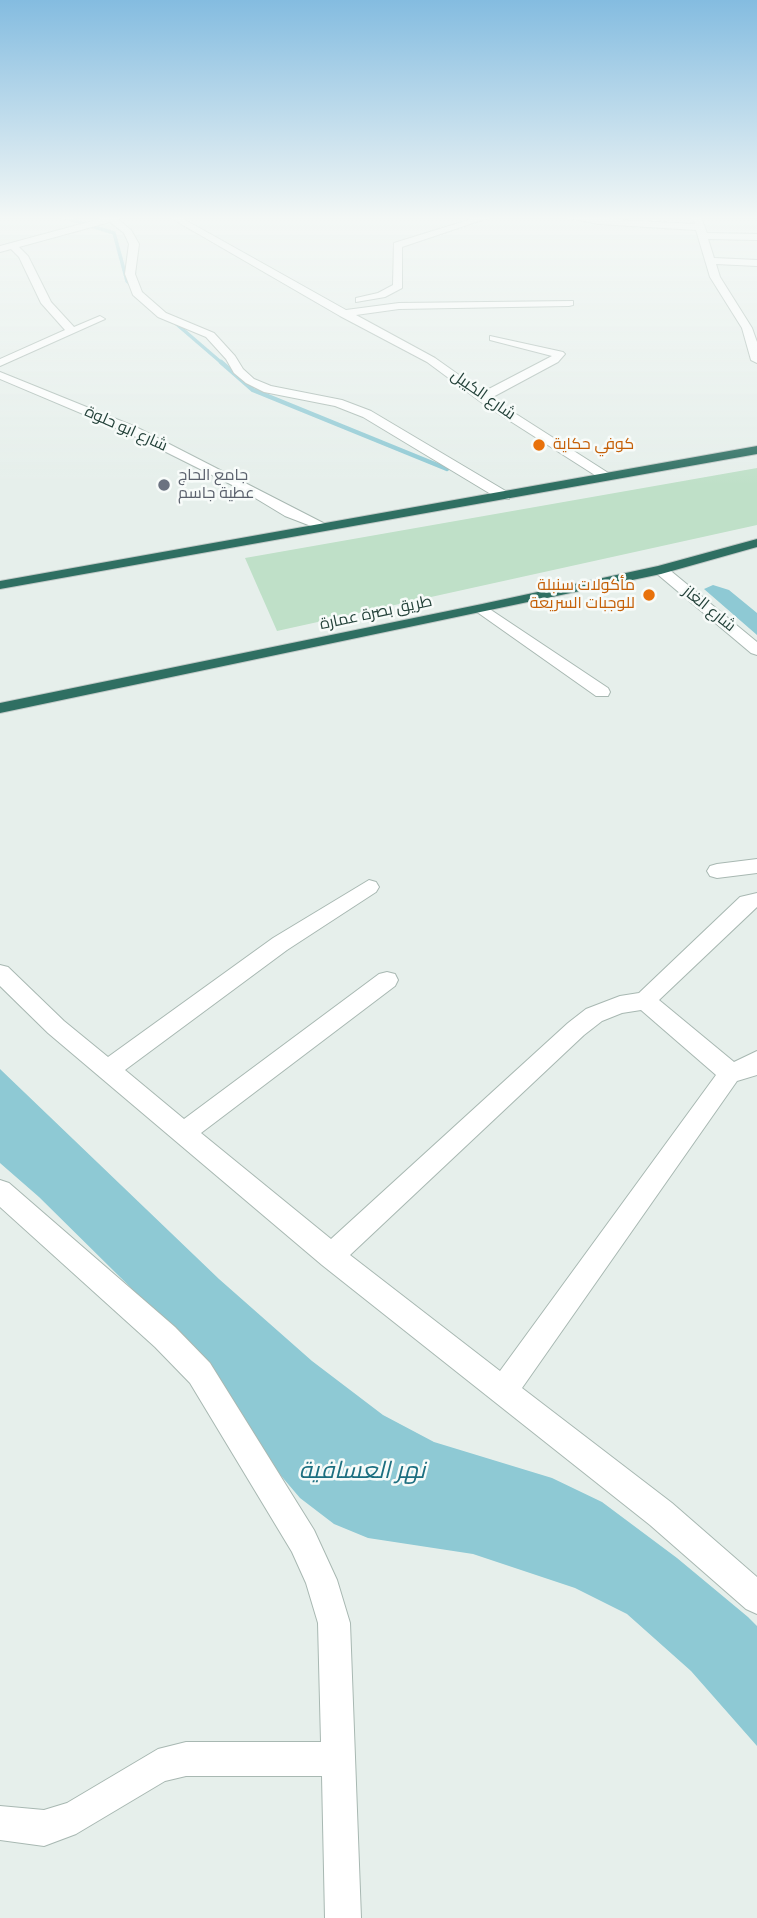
<!DOCTYPE html>
<meta charset="utf-8">
<style>
body{margin:0}
canvas{display:block;background:#e6efeb}
</style>
<canvas width="757" height="1918"></canvas>
<script>
const c = document.querySelector('canvas').getContext('2d');
c.lineJoin = 'round';
function fill(path, color) {
  c.fillStyle = color;
  c.fill(path, 'evenodd');
}
function toPath(rows) {
  const path = new Path2D();
  for (const r of rows) {
    path.moveTo(r[0], r[1]);
    for (let i = 2; i < r.length; i += 2) path.lineTo(r[i], r[i + 1]);
  }
  return path;
}
function strokePath(path, color, width, dash) {
  c.strokeStyle = color;
  c.lineWidth = width;
  c.lineCap = dash ? 'butt' : 'round';
  c.setLineDash(dash || []);
  c.stroke(path);
}
function drawText(font, color, halo, rows, align = 'center') {
  c.font = font + ' "Fira Sans Condensed",Cairo,sans-serif';
  c.lineWidth = 5;
  c.setLineDash([]);
  c.textBaseline = 'middle';
  c.strokeStyle = halo;
  c.fillStyle = color;
  for (const [text, x, y, turn = 0] of rows) {
    c.save();
    c.translate(x, y);
    c.rotate((+turn || 0) * Math.PI / 180);
    c.textAlign = isNaN(turn) ? turn : align;
    if (halo) c.strokeText(text, 0, 0);
    c.fillText(text, 0, 0);
    c.restore();
  }
}
fill(toPath([
 [757,468,757,525,277,631,245,558]
]), '#bfe0c8');
fill(toPath([
 [713,585,729,590,757,613,757,635,704,589],
 [0,1069,219,1279,312,1361,383,1415,434,1442,552,1478,602,1502,677,1558,748,1617,757,1626,757,1746,691,1671,627,1614,575,1588,473,1554,368,1538,334,1524,300,1498,277,1471,202,1358,39,1197,0,1163]
]), '#8ec9d4');
strokePath(toPath([
 [63,217,114,233,127,281,135,289],
 [173,321,223,364]
]), '#8ec9d4', 3.5);
strokePath(toPath([
 [221,362,253,390,447,469]
]), '#8ec9d4', 4.5);
const minor = toPath([
 [107,217,121,217,118,219,131,230,139,244,135,274,142,292,166,313,214,333,235,356,243,369,254,379,271,386,342,400,371,411,509,493,509,499,499,499,363,417,335,406,264,392,246,383,234,373,226,359,206,337,158,317,133,295,125,274,129,244,124,233,110,222,19,247,28,256,51,302,74,327,100,316,105,319,0,366,0,359,65,330,41,303,19,257,11,249,0,252,0,246,107,217],
 [169,217,180,217,346,310,399,303,573,301,573,305,569,306,399,309,356,315,435,358,483,392,552,356,490,340,490,336,563,352,565,354,558,362,491,398,613,476,606,480,601,479,485,405,427,362,340,316,169,217],
 [478,217,491,217,402,247,402,288,385,297,356,302,356,298,378,293,393,285,394,243,478,217],
 [565,217,695,224,693,217,701,217,707,233,757,234,757,240,708,239,714,258,757,260,757,266,716,264,720,277,752,328,757,342,757,363,751,360,742,328,710,277,696,230,598,224,565,217],
 [0,372,136,427,331,527,324,531,285,516,242,490,128,433,0,379,0,372],
 [661,566,666,567,757,642,757,655,751,653,656,573,654,570,661,566],
 [482,604,608,688,610,692,608,696,596,696,477,612,474,609,482,604],
 [757,859,757,873,717,878,710,876,707,871,710,866,717,864,757,859],
 [369,880,376,882,379,887,376,892,287,950,125,1070,184,1119,379,974,387,972,395,974,398,980,395,986,201,1133,331,1239,568,1023,586,1009,620,996,639,993,740,897,757,893,757,907,659,1000,734,1062,757,1051,757,1075,737,1081,522,1388,672,1503,757,1577,757,1614,746,1609,650,1525,322,1265,48,1033,0,986,0,965,8,967,64,1021,108,1057,273,938,369,880],
 [641,1010,716,1075,500,1371,350,1255,584,1035,602,1021,622,1013,641,1010],
 [0,1180,9,1183,175,1327,210,1363,314,1530,337,1580,350,1623,361,1918,325,1918,322,1776,186,1776,165,1781,76,1834,44,1846,0,1840,0,1806,44,1810,67,1803,158,1749,186,1742,321,1742,318,1623,306,1583,292,1552,190,1383,155,1347,0,1207,0,1180]
]);
const highway = toPath([
 [757,446,757,454,0,589,0,581,757,446],
 [757,539,757,547,661,574,0,713,0,703,482,604,658,566,757,539]
]);
strokePath(minor, '#a8b8b2', 2);
strokePath(highway, '#c2cac8', 2);
fill(minor, '#fff');
fill(highway, '#2f6f62');
const sky = c.createLinearGradient(0, 0, 0, 485);
sky.addColorStop(0, '#84bce0');
sky.addColorStop(0.45, '#f4f8f6');
sky.addColorStop(1, '#f4f8f600');
c.fillStyle = sky;
c.fillRect(0, 0, 757, 485);
for (const [x, y, r, color] of [
 [539,445,7,"#e8710a"],
 [164,485,7,"#6b7280"],
 [649,595,7,"#e8710a"]
]) {
  const dot = new Path2D();
  dot.arc(x, y, r, 0, 2 * Math.PI);
  c.fillStyle = color;
  c.fill(dot);
  strokePath(dot, '#f7fbf9', 2.5);
}
drawText('16px', '#24423a', '#f7fbf9', [
 ["شارع الكيبل",483,395,35],
 ["شارع ابو حلوة",126,429,24],
 ["شارع الغاز",709,609,39],
 ["طريق بصرة عمارة",376,613,-12]
]);
drawText('16px', '#c56008', '#f7fbf9', [
 ["كوفي حكاية",553,445],
 ["مأكولات سنبلة",635,586,"right"],
 ["للوجبات السريعة",635,604,"right"]
], 'left');
drawText('16px', '#5b616d', '#f7fbf9', [
 ["جامع الحاج",178,476],
 ["عطية جاسم",178,494]
], 'left');
drawText('italic 24px', '#1c6f80', '#f7fbf9', [
 ["نهر العسافية",362,1471]
]);
</script>
